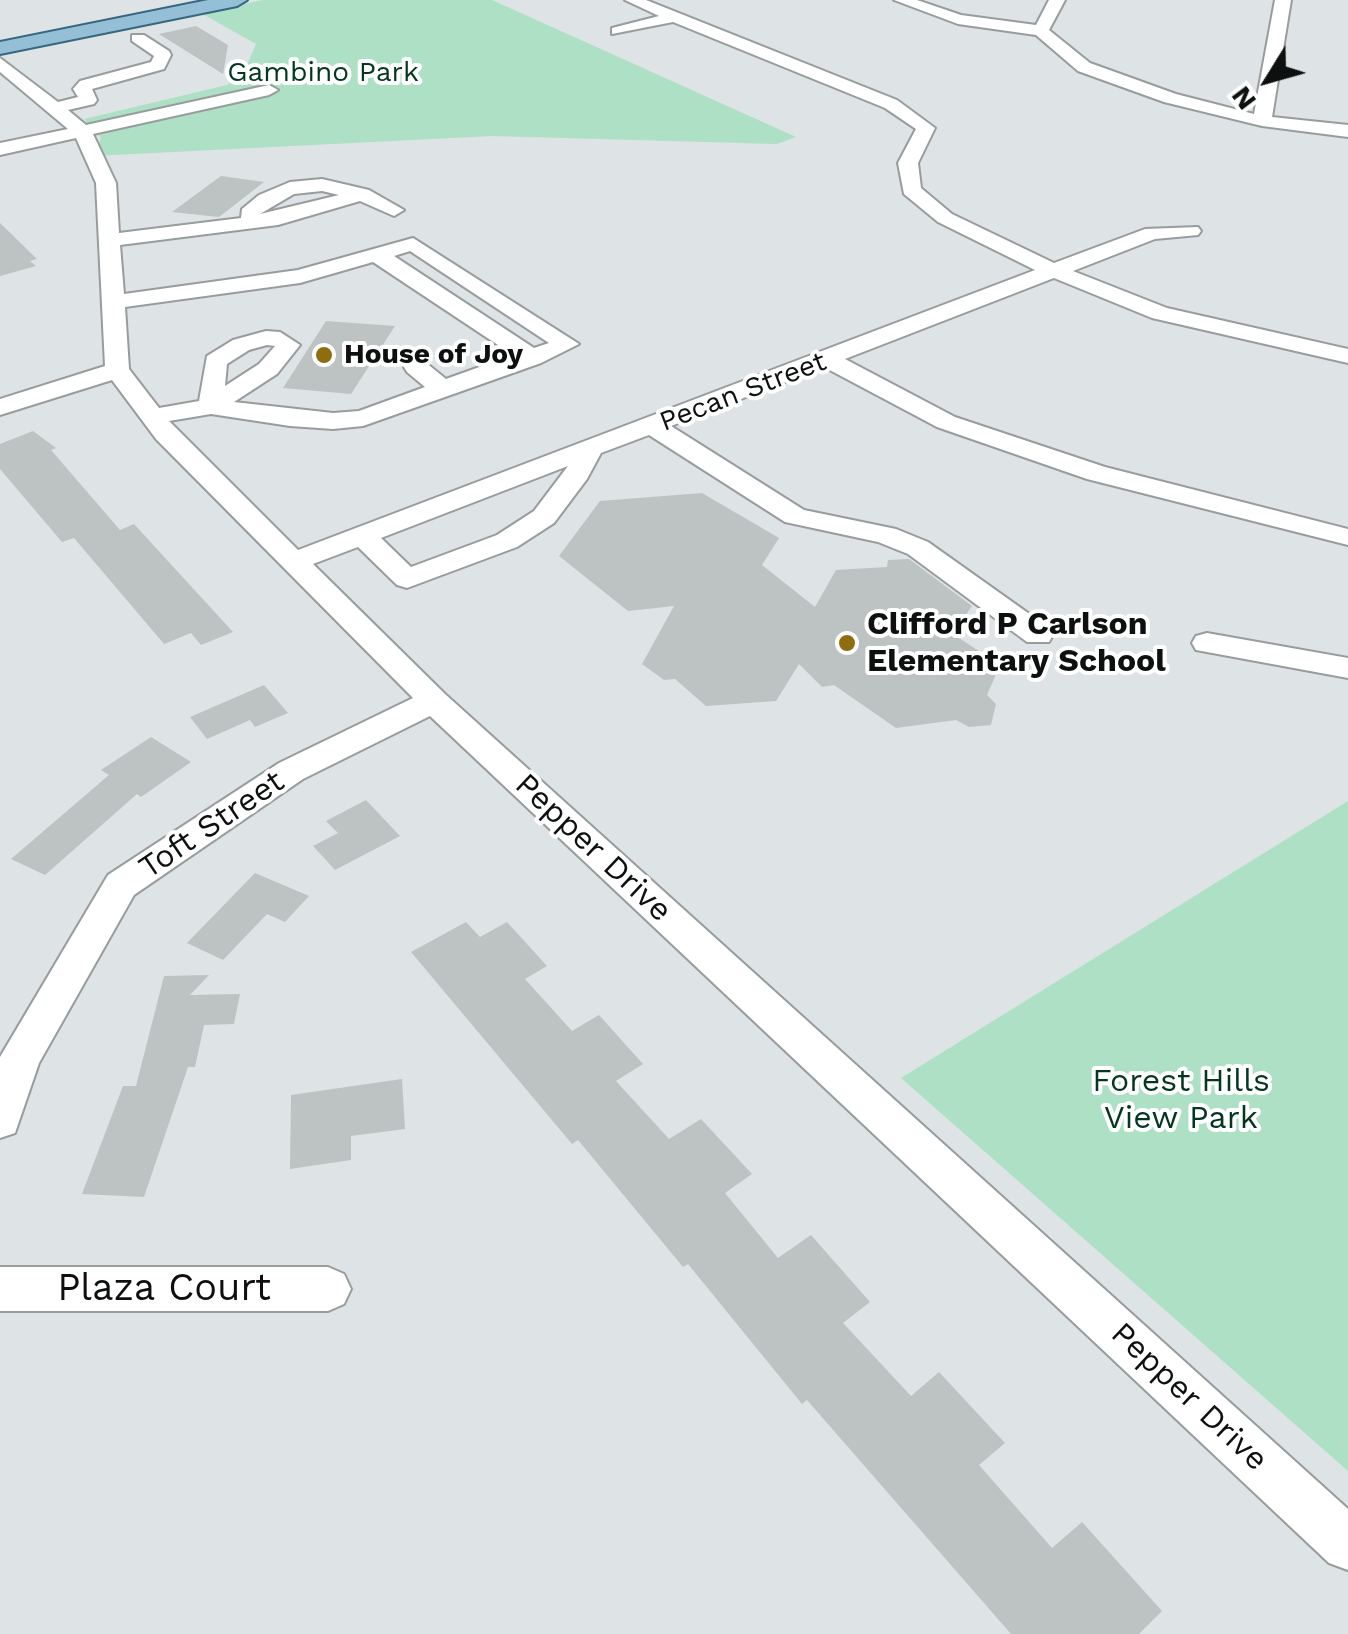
<!DOCTYPE html>
<style>
body{margin:0}
#map{position:relative;width:1348px;height:1634px;overflow:hidden;background:#dee3e5;font-family:"Work Sans",sans-serif}
canvas{display:block}
.north{position:absolute;left:1218px;top:30px;width:100px;height:100px;-webkit-text-stroke:8px #fff;paint-order:stroke;rotate:233deg;font-size:28px;font-weight:700;line-height:40px;text-align:center;color:#0e1010}
.north::after{content:'';display:block;margin:auto;width:35px;height:45px;background:#0e1010;clip-path:polygon(50% 0,100% 100%,50% 72%,0 100%)}
</style>
<div id="map">
<canvas width="1348" height="1634"></canvas>
<div class="north">N</div>
</div>
<script>
const c = document.querySelector('canvas').getContext('2d');
c.lineJoin = 'round';
function fill(path, color) {
  c.fillStyle = color;
  c.fill(path, 'evenodd');
}
function toPath(rows) {
  const path = new Path2D();
  for (const r of rows) {
    path.moveTo(r[0], r[1]);
    for (let i = 2; i < r.length; i += 2) path.lineTo(r[i], r[i + 1]);
  }
  return path;
}
function strokePath(path, color, width, dash) {
  c.strokeStyle = color;
  c.lineWidth = width;
  c.lineCap = dash ? 'butt' : 'round';
  c.setLineDash(dash || []);
  c.stroke(path);
}
function drawText(font, color, halo, rows, align = 'center') {
  c.font = font + ' "Work Sans",sans-serif';
  c.lineWidth = 8;
  c.setLineDash([]);
  c.textBaseline = 'middle';
  c.strokeStyle = halo;
  c.fillStyle = color;
  for (const [text, x, y, turn = 0] of rows) {
    c.save();
    c.translate(x, y);
    c.rotate((+turn || 0) * Math.PI / 180);
    c.textAlign = isNaN(turn) ? turn : align;
    if (halo) c.strokeText(text, 0, 0);
    c.fillText(text, 0, 0);
    c.restore();
  }
}
fill(toPath([
 [263,0,492,0,796,137,777,144,492,136,94,156,101,138,84,119,227,85,244,72,256,44,201,13],
 [1348,801,1348,1471,901,1078]
]), '#ade0c4');
fill(toPath([
 [196,26,228,45,223,74,159,34],
 [221,176,264,182,219,217,172,212],
 [0,223,37,259,30,261,36,266,0,276],
 [326,321,395,326,351,394,283,388],
 [33,431,56,448,51,450,120,530,134,524,233,632,201,645,191,633,164,644,74,538,62,542,0,469,0,444],
 [702,493,779,538,762,565,815,607,836,570,887,567,888,560,909,559,972,606,953,634,1000,665,987,695,996,704,991,725,969,727,956,720,896,728,834,685,822,687,799,664,776,701,706,706,675,679,664,680,642,664,674,606,628,611,559,556,600,501],
 [264,685,288,713,255,727,250,720,207,739,190,717],
 [151,737,191,762,141,797,137,794,45,875,11,859,109,775,101,770],
 [366,800,400,836,335,870,313,846,338,833,326,821],
 [255,873,309,896,285,922,267,914,223,960,187,943],
 [466,922,480,937,507,922,547,966,525,979,572,1031,599,1015,643,1064,616,1081,669,1139,701,1119,752,1174,725,1193,778,1258,811,1235,870,1302,843,1323,911,1396,939,1372,1005,1443,979,1465,1052,1548,1082,1522,1162,1611,1139,1634,1011,1634,807,1400,802,1404,688,1264,683,1267,578,1140,572,1144,411,952],
 [209,975,190,995,240,994,234,1024,204,1025,195,1067,188,1067,144,1197,82,1194,123,1086,136,1086,164,976],
 [402,1079,405,1129,351,1136,351,1160,290,1169,291,1095]
]), '#bdc3c2');
const minor = toPath([
 [625,0,646,0,897,100,935,128,918,163,921,188,952,214,1054,263,1145,229,1198,227,1201,231,1198,235,1155,239,1073,271,1167,308,1348,349,1348,363,1152,318,1054,278,845,359,955,417,1105,467,1348,529,1348,545,1087,479,937,427,824,367,671,426,804,510,896,529,928,542,1049,628,1053,635,1049,642,1027,642,908,554,878,542,785,522,649,435,601,453,587,479,554,523,517,547,407,588,397,585,358,547,313,564,445,694,1348,1509,1348,1570,1329,1563,430,716,303,779,134,895,39,1063,15,1133,0,1138,0,1057,108,875,279,763,413,698,156,439,112,380,0,415,0,399,105,366,96,183,76,138,0,155,0,143,68,129,0,72,0,58,58,102,78,97,73,89,80,81,151,62,154,56,132,41,132,35,144,35,169,51,171,55,164,69,92,89,97,100,94,104,68,110,86,125,269,85,278,90,269,95,93,134,116,183,119,233,241,218,242,209,259,195,290,182,322,179,369,190,404,210,394,216,360,201,278,225,120,245,124,294,298,270,413,238,579,344,541,363,363,426,333,429,290,426,211,414,169,421,298,550,1035,270,938,222,904,194,898,163,916,129,885,108,673,22,612,34,612,28,659,16,625,0],
 [322,191,339,195,260,214,294,194,322,191],
 [410,251,549,343,534,348,394,256,410,251],
 [373,262,513,355,446,379,425,362,407,362,404,367,407,372,425,387,359,411,333,413,234,402,277,374,300,345,280,332,266,331,233,340,207,356,199,401,159,408,129,369,125,307,300,283,373,262],
 [267,345,275,346,259,364,225,386,227,364,249,350,267,345],
 [568,466,534,511,497,535,411,567,381,538,568,466],
 [894,0,917,0,961,15,1036,25,1049,0,1065,0,1049,30,1090,63,1176,94,1254,114,1275,0,1291,0,1272,117,1348,125,1348,137,1262,126,1164,102,1078,71,1036,35,958,24,894,0],
 [1207,633,1348,658,1348,678,1196,650,1192,643,1196,636,1207,633],
 [0,1267,328,1267,344,1274,351,1289,344,1304,328,1311,0,1311,0,1267]
]);
const major = toPath([
 [208,0,247,0,237,6,0,54,0,42,208,0]
]);
strokePath(minor, '#979c9d', 4);
strokePath(major, '#37667f', 4);
fill(minor, '#fff');
fill(major, '#94bfd6');
for (const [x, y, r, color] of [
 [324,355,10,"#8e6c10"],
 [847,643,10,"#8e6c10"]
]) {
  const dot = new Path2D();
  dot.arc(x, y, r, 0, 2 * Math.PI);
  c.fillStyle = color;
  c.fill(dot);
  strokePath(dot, '#fff', 4);
}
drawText('28px', '#043722', '#fff', [
 ["Gambino Park",323,73]
]);
drawText('bold 28px', '#0e1010', '#fff', [
 ["House of Joy",344,355]
], 'left');
drawText('28px', '#0e1010', '#fff', [
 ["Pecan Street",743,392,-21]
]);
drawText('bold 32px', '#0e1010', '#fff', [
 ["Clifford P Carlson",867,625],
 ["Elementary School",867,662]
], 'left');
drawText('32px', '#0e1010', '#fff', [
 ["Toft Street",212,825,-34],
 ["Pepper Drive",593,848,43],
 ["Pepper Drive",1189,1397,43]
]);
drawText('32px', '#043722', '#fff', [
 ["Forest Hills",1181,1082],
 ["View Park",1181,1119]
]);
drawText('38px', '#0e1010', '#fff', [
 ["Plaza Court",164,1289]
]);
</script>
